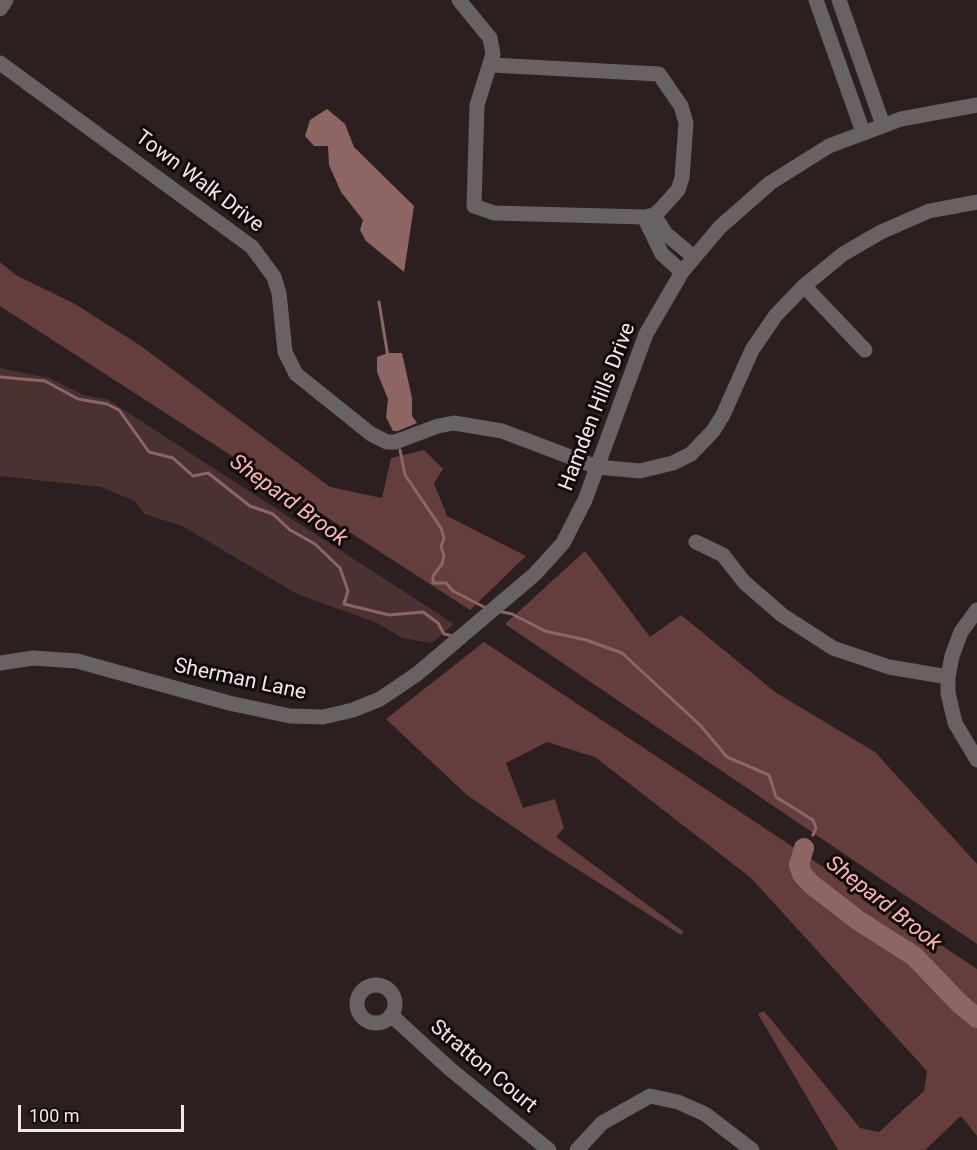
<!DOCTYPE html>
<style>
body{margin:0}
#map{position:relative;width:977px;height:1150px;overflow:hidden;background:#2c1f1f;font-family:Roboto,sans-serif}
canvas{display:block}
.scale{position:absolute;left:18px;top:1105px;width:166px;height:27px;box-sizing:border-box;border:3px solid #f0e7e6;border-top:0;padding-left:8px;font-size:18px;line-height:21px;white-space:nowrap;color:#f0e7e6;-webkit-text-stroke:4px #110b0b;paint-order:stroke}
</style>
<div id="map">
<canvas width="977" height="1150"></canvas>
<div class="scale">100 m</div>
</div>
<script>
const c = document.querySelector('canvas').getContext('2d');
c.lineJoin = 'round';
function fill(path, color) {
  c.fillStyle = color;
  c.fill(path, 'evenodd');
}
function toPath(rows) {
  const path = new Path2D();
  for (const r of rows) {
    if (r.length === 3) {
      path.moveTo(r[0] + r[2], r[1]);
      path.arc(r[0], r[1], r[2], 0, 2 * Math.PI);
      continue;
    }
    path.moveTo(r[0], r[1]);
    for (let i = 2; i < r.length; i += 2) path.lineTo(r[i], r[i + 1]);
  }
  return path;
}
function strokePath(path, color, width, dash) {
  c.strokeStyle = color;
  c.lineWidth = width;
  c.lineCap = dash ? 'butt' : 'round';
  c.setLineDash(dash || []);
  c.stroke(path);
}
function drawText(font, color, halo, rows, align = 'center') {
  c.font = font + ' Roboto,sans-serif';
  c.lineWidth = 6;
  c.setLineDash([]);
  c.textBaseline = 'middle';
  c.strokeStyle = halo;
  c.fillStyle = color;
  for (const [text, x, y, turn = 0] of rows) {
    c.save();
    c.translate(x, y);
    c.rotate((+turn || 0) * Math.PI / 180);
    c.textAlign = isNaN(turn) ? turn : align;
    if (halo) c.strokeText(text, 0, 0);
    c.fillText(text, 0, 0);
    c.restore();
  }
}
fill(toPath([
 [0,368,49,378,83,395,107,399,454,624,432,643,402,638,377,623,297,594,182,526,144,514,135,501,101,487,0,476]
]), '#493231');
fill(toPath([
 [0,262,16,275,75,304,141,346,330,487,382,498,391,458,424,450,443,469,434,483,447,516,526,556,470,610,0,306],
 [585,551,650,637,681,615,775,692,875,752,977,864,977,944,505,624],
 [484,642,977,969,977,1136,961,1116,925,1150,838,1150,758,1014,764,1011,860,1128,879,1132,924,1091,927,1071,751,878,595,757,547,742,506,763,523,808,555,799,564,828,556,837,684,932,681,935,547,850,467,795,386,719]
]), '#633e3c');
fill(toPath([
 [327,109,345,124,354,147,414,206,404,272,366,241,360,230,363,220,341,192,329,165,328,146,314,146,305,136,310,120],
 [388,353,402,353,412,398,412,416,417,423,398,431,393,431,386,417,388,399,377,372,377,357]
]), '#8d6663');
strokePath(toPath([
 [379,302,388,357],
 [0,377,45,381,78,399,107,404,119,410,149,452,173,458,193,476,208,473,250,506,273,514,290,530,315,544,340,568,348,591,344,604,389,615,423,612,438,623,444,634,453,636],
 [400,450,405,475,441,528,444,538,441,547,444,556,442,564,433,576,433,583,446,583,453,591,486,608],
 [498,611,512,614,545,631,586,640,622,653,700,725,727,757,769,775,776,797,813,820,816,828,813,835]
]), '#8d6663', 3);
strokePath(toPath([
 [804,848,799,865,802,874,811,884,859,921,914,956,960,1004,977,1018]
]), '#8d6663', 20);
strokePath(toPath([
 [459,0,490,38,493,54,477,105,474,206,494,213,644,217,654,215,660,210,678,190,682,178,686,123,681,106,659,74,492,65],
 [816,0,863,132],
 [839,0,883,125],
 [0,9,6,0],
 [0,63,252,247,274,277,279,293,285,352,296,374,371,434,387,442,395,442,438,426,454,423,502,431,597,467,640,471,673,463,691,454,713,431,723,415,752,350,776,315,804,286,843,254,881,232,929,211,977,202],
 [654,215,666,234,694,257],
 [644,217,662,254,682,272],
 [804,286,865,350],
 [696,542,723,555,744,582,782,615,833,648,889,667,948,677],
 [977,610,961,632,952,656,948,677,948,693,955,723,977,760],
 [0,663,33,658,77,661,229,703,290,716,323,717,353,710,380,699,417,674,535,574,563,543,585,500,646,334,682,272,720,227,770,183,829,146,901,119,977,105],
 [376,1004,19],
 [391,1015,450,1069,549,1150],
 [577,1150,602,1123,650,1096,678,1102,705,1114,752,1150]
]), '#696262', 15);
drawText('21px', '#f0e7e6', '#110b0b', [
 ["Town Walk Drive",199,182,37],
 ["Hamden Hills Drive",598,407,-69],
 ["Sherman Lane",240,680,12],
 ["Stratton Court",483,1067,40]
]);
drawText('italic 22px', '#fbb6b2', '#110b0b', [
 ["Shepard Brook",288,501,36],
 ["Shepard Brook",883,904,38]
]);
</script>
